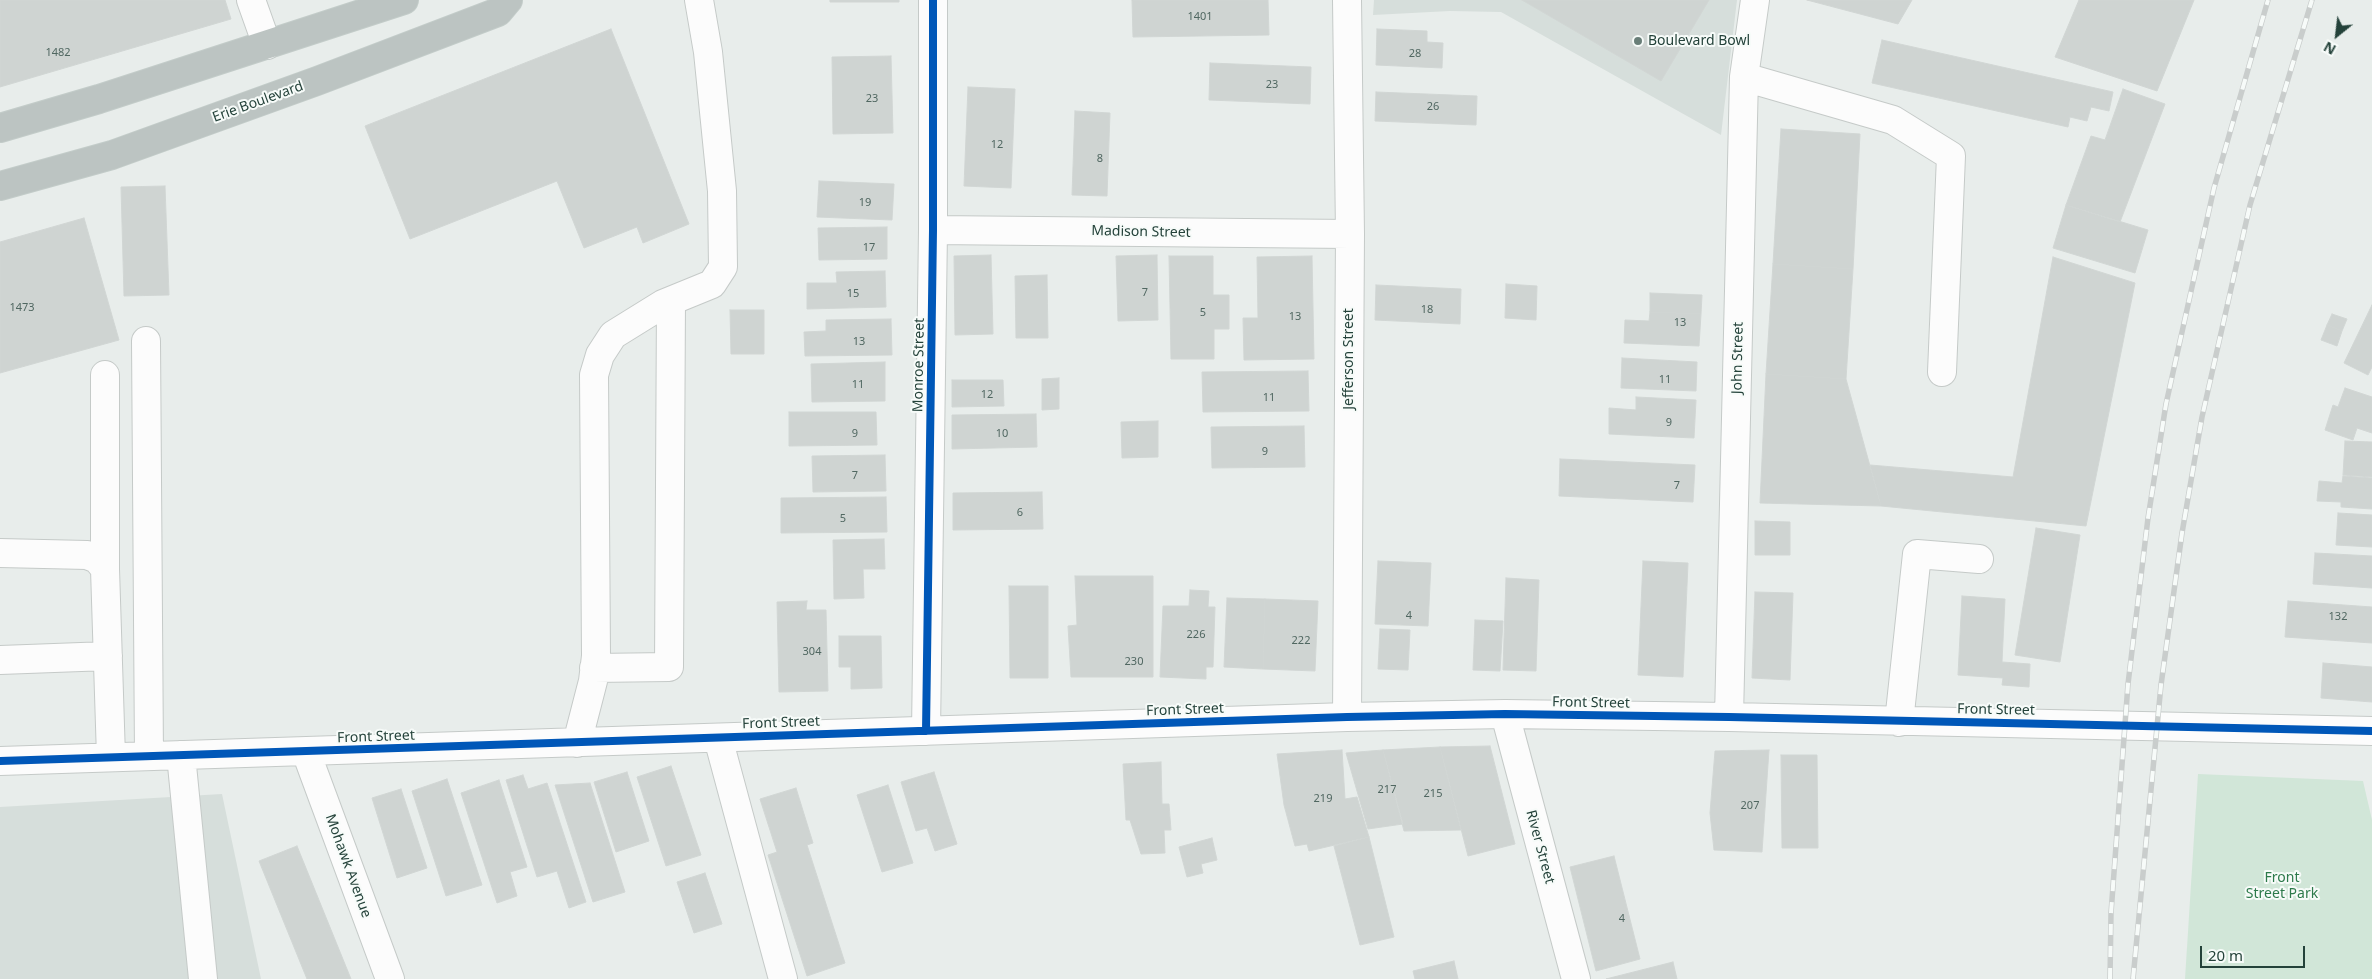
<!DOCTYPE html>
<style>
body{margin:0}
#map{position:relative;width:2372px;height:979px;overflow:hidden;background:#e8edeb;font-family:"Noto Sans",sans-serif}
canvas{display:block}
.north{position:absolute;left:2312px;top:10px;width:50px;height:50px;-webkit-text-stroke:4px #f7fbf9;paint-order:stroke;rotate:209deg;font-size:14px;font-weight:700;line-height:20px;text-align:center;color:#24423a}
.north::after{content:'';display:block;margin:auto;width:18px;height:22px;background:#24423a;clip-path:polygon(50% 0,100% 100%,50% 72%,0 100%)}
.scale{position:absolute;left:2200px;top:946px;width:105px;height:22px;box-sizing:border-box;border:2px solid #24423a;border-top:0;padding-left:6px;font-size:15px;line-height:18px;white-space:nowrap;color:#24423a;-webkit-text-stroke:4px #f7fbf9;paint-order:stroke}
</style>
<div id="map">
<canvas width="2372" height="979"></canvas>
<div class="north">N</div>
<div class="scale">20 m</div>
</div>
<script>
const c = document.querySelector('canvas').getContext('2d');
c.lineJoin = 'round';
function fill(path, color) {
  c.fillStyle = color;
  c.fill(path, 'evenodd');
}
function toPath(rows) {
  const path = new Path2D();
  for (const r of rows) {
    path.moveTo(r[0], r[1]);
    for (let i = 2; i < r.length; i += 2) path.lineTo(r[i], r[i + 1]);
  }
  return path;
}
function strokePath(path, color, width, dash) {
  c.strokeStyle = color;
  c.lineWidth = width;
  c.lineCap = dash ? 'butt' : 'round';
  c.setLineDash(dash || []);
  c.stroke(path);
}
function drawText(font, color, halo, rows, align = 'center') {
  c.font = font + ' "Noto Sans",sans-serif';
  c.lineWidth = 4;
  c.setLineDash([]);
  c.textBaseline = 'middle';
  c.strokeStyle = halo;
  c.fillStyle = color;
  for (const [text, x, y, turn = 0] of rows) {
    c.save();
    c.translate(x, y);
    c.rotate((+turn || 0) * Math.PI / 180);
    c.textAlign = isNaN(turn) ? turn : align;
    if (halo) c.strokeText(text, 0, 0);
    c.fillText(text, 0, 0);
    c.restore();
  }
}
fill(toPath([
 [1374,0,1737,0,1721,135,1501,12,1450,11,1373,15],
 [222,794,261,979,0,979,0,807]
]), '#d6dedb');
fill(toPath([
 [2198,774,2363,781,2372,820,2372,979,2185,979]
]), '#d1e6d8');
const building = toPath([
 [0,0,225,0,231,19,0,87,0,0],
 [830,0,899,0,899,2,830,2,830,0],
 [1132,0,1268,0,1269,35,1133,37,1132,0],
 [1522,0,1709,0,1661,81,1522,0],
 [1807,0,1912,0,1898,24,1807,0],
 [2079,0,2194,0,2157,91,2055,57,2079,0],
 [611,29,689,224,643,243,637,227,584,248,557,181,410,239,365,126,611,29],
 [1377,29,1427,31,1427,42,1443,43,1442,68,1376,65,1377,29],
 [1882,40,2113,92,2109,111,2091,107,2087,121,2070,117,2068,127,1872,83,1882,40],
 [891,56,893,133,833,134,832,57,891,56],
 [1210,63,1311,67,1310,104,1209,100,1210,63],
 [968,87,1015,89,1011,188,964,186,968,87],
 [2123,89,2165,104,2120,222,2066,205,2091,136,2105,140,2123,89],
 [1376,92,1477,96,1476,125,1375,121,1376,92],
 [1075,111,1110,113,1107,196,1072,195,1075,111],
 [1781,129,1860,134,1853,269,1773,264,1781,129],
 [819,181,894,184,892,220,817,217,819,181],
 [165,186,169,295,124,296,121,187,165,186],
 [2066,205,2148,230,2135,273,2053,248,2066,205],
 [84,218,119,340,0,373,0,242,84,218],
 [887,227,887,259,819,260,818,228,887,227],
 [991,255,993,334,955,335,954,256,991,255],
 [1157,255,1158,320,1118,321,1116,256,1157,255],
 [1169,256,1213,256,1213,295,1229,295,1229,329,1214,329,1214,359,1171,359,1169,256],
 [1312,256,1314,359,1244,360,1243,318,1258,318,1257,257,1312,256],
 [2053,257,2135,283,2086,526,1881,506,1870,465,2013,477,2053,257],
 [1773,264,1853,269,1846,379,1766,374,1773,264],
 [885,271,886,307,807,309,807,283,837,283,836,272,885,271],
 [1047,275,1048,338,1016,338,1015,276,1047,275],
 [1506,284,1537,286,1536,320,1505,318,1506,284],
 [1376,285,1461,289,1460,324,1375,320,1376,285],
 [1650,293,1702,295,1701,314,1650,312,1650,293],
 [2372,305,2372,367,2368,375,2344,363,2372,305],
 [730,310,764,310,764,354,731,354,730,310],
 [1650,312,1701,314,1699,346,1624,343,1625,320,1649,321,1650,312],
 [2332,314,2347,319,2342,331,2327,325,2332,314],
 [891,319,892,355,805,356,804,332,826,331,826,320,891,319],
 [2327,325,2342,331,2337,346,2321,340,2327,325],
 [1622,358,1697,362,1696,391,1621,388,1622,358],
 [885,362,885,401,812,402,811,364,885,362],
 [1308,371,1309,411,1203,412,1202,372,1308,371],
 [1766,374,1846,379,1881,506,1760,503,1766,374],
 [1059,378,1059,409,1042,410,1042,379,1059,378],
 [952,380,1003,380,1004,406,952,407,952,380],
 [2345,388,2372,397,2372,433,2357,428,2353,440,2325,430,2333,405,2338,407,2345,388],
 [1636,397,1696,400,1694,438,1609,434,1609,408,1636,410,1636,397],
 [789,412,876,412,877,445,789,446,789,412],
 [1036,414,1037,447,952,449,952,415,1036,414],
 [1158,421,1158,457,1122,458,1121,422,1158,421],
 [1304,426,1305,467,1212,468,1211,427,1304,426],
 [2345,441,2372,442,2372,477,2343,475,2345,441],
 [885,455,886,491,813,492,812,456,885,455],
 [1560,459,1695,465,1693,502,1559,496,1560,459],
 [2343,476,2372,478,2372,509,2341,507,2341,502,2317,501,2319,481,2342,483,2343,476],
 [1042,492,1043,529,953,530,953,493,1042,492],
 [886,497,887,532,781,533,781,498,886,497],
 [2338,513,2372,515,2372,547,2336,545,2338,513],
 [1755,521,1790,522,1790,555,1755,555,1755,521],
 [2036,528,2080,535,2060,662,2015,655,2036,528],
 [884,539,885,569,863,569,864,598,834,599,833,540,884,539],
 [2315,553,2372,556,2372,588,2313,584,2315,553],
 [1378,561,1431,563,1428,626,1375,624,1378,561],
 [1643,561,1688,563,1683,677,1638,675,1643,561],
 [1075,576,1153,576,1153,677,1071,677,1068,626,1077,625,1075,576],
 [1506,578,1539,580,1536,671,1503,670,1506,578],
 [1009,586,1048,586,1048,678,1010,678,1009,586],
 [1190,590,1209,591,1208,607,1215,607,1213,667,1206,667,1206,679,1160,677,1163,606,1189,606,1190,590],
 [1755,592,1793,593,1790,680,1752,678,1755,592],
 [1962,596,2005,599,2002,662,2030,664,2029,687,2002,685,2003,678,1958,675,1962,596],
 [1227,598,1265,599,1263,669,1224,667,1227,598],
 [1265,599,1318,601,1315,671,1263,669,1265,599],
 [807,601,806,610,826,610,828,691,779,692,777,602,807,601],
 [2288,601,2372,607,2372,643,2285,637,2288,601],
 [1475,620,1503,621,1500,671,1473,670,1475,620],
 [1380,629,1410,630,1408,670,1378,669,1380,629],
 [839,636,881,636,882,688,851,689,851,667,839,667,839,636],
 [2323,663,2372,667,2372,702,2321,698,2323,663],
 [1490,746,1515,844,1468,856,1440,747,1490,746],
 [1440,747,1461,830,1404,831,1383,750,1440,747],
 [1342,750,1345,799,1357,797,1369,837,1309,851,1307,844,1295,846,1284,805,1277,754,1342,750],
 [1383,750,1403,824,1368,829,1346,753,1383,750],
 [1769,750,1762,852,1714,850,1710,813,1715,751,1769,750],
 [1781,755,1817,755,1818,848,1782,848,1781,755],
 [1161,762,1162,804,1169,804,1171,830,1164,830,1165,853,1141,854,1130,820,1126,820,1123,764,1161,762],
 [671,766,701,855,666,866,637,777,671,766],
 [627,772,649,841,616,852,594,782,627,772],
 [934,772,957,844,935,851,927,828,916,831,901,782,934,772],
 [523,775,528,789,547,783,586,902,569,908,557,871,537,877,506,780,523,775],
 [447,779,482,885,446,896,412,791,447,779],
 [499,780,527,867,510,872,517,896,497,903,461,793,499,780],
 [590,783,625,892,593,902,555,785,590,783],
 [888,785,913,863,882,872,857,795,888,785],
 [796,788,813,843,807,845,845,963,807,976,768,855,777,852,760,799,796,788],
 [401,789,427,868,397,878,372,798,401,789],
 [1369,837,1394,937,1360,945,1334,846,1369,837],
 [1212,838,1217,860,1201,864,1203,873,1187,877,1179,847,1212,838],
 [297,846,351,979,307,979,259,861,297,846],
 [1614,856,1640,959,1596,971,1570,867,1614,856],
 [705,873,722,924,694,933,677,882,705,873],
 [1454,961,1458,979,1415,979,1413,971,1454,961],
 [1673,962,1677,979,1606,979,1673,962]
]);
fill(building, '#cfd4d2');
strokePath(building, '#d1d6d4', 1);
const minor = toPath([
 [251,0,267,45],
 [1347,0,1350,234,1347,717],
 [1744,77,1893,120,1951,156,1942,372],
 [933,230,1350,234],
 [146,341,149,756],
 [105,375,105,569],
 [0,553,87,555,97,559,105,569,111,757],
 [0,660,108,656],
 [594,668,669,667,671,301],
 [1505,714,1576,979],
 [1729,717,1744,77,1755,0],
 [1899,722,1917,554,1979,559],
 [926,731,933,230,933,0],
 [718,738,783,979],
 [577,743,593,681,596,656,594,375,600,355,613,335,663,304,712,284,723,267,722,191,708,52,699,0],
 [306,752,390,979],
 [181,755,203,979],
 [0,761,1347,717,1505,714,1729,717,2372,731]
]);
const highway = toPath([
 [0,128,99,99,404,0],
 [0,186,112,155,317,81,498,12,508,0]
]);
strokePath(minor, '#c5cac8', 30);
strokePath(highway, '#c3ccc9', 30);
strokePath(minor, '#fcfcfc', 28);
strokePath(highway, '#bcc4c2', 28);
const rail = toPath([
 [2110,979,2111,913,2128,684,2148,518,2166,404,2214,188,2268,0],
 [2133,979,2161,685,2182,533,2202,417,2250,205,2312,0]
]);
strokePath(rail, '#c9cdcc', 5.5);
strokePath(rail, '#f7fbf9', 4, [11]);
strokePath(toPath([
 [926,731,933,230,933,0],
 [0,761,1347,717,1505,714,1729,717,2372,731]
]), '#0057b8', 8);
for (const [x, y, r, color] of [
 [1638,41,5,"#697e78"]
]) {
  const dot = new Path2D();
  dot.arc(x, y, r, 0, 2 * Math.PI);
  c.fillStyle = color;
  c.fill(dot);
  strokePath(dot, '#f7fbf9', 2);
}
drawText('11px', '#506761', null, [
 ["1401",1200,17],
 ["1482",58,53],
 ["28",1415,54],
 ["23",1272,85],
 ["23",872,99],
 ["26",1433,107],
 ["12",997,145],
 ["8",1100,159],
 ["19",865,203],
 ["17",869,248],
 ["7",1145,293],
 ["15",853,294],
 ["1473",22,308],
 ["18",1427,310],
 ["5",1203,313],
 ["13",1295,317],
 ["13",1680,323],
 ["13",859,342],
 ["11",1665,380],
 ["11",858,385],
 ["12",987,395],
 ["11",1269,398],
 ["9",1669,423],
 ["9",855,434],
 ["10",1002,434],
 ["9",1265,452],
 ["7",855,476],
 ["7",1677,486],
 ["6",1020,513],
 ["5",843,519],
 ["4",1409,616],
 ["132",2338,617],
 ["226",1196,635],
 ["222",1301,641],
 ["304",812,652],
 ["230",1134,662],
 ["217",1387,790],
 ["215",1433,794],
 ["219",1323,799],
 ["207",1750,806],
 ["4",1622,919]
]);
drawText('14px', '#24423a', '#f7fbf9', [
 ["Boulevard Bowl",1648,41]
], 'left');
drawText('14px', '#24423a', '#f7fbf9', [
 ["Erie Boulevard",258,102,-20],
 ["Madison Street",1141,232,1],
 ["John Street",1738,358,-89],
 ["Jefferson Street",1349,359,-90],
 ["Monroe Street",919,365,-89],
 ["Front Street",1591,703,1],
 ["Front Street",1185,710,-2],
 ["Front Street",1996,710,1],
 ["Front Street",781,723,-2],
 ["Front Street",376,737,-2],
 ["River Street",1540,847,75],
 ["Mohawk Avenue",348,866,70]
]);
drawText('14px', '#2d7a4b', '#f7fbf9', [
 ["Front",2282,878],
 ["Street Park",2282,894]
]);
</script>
